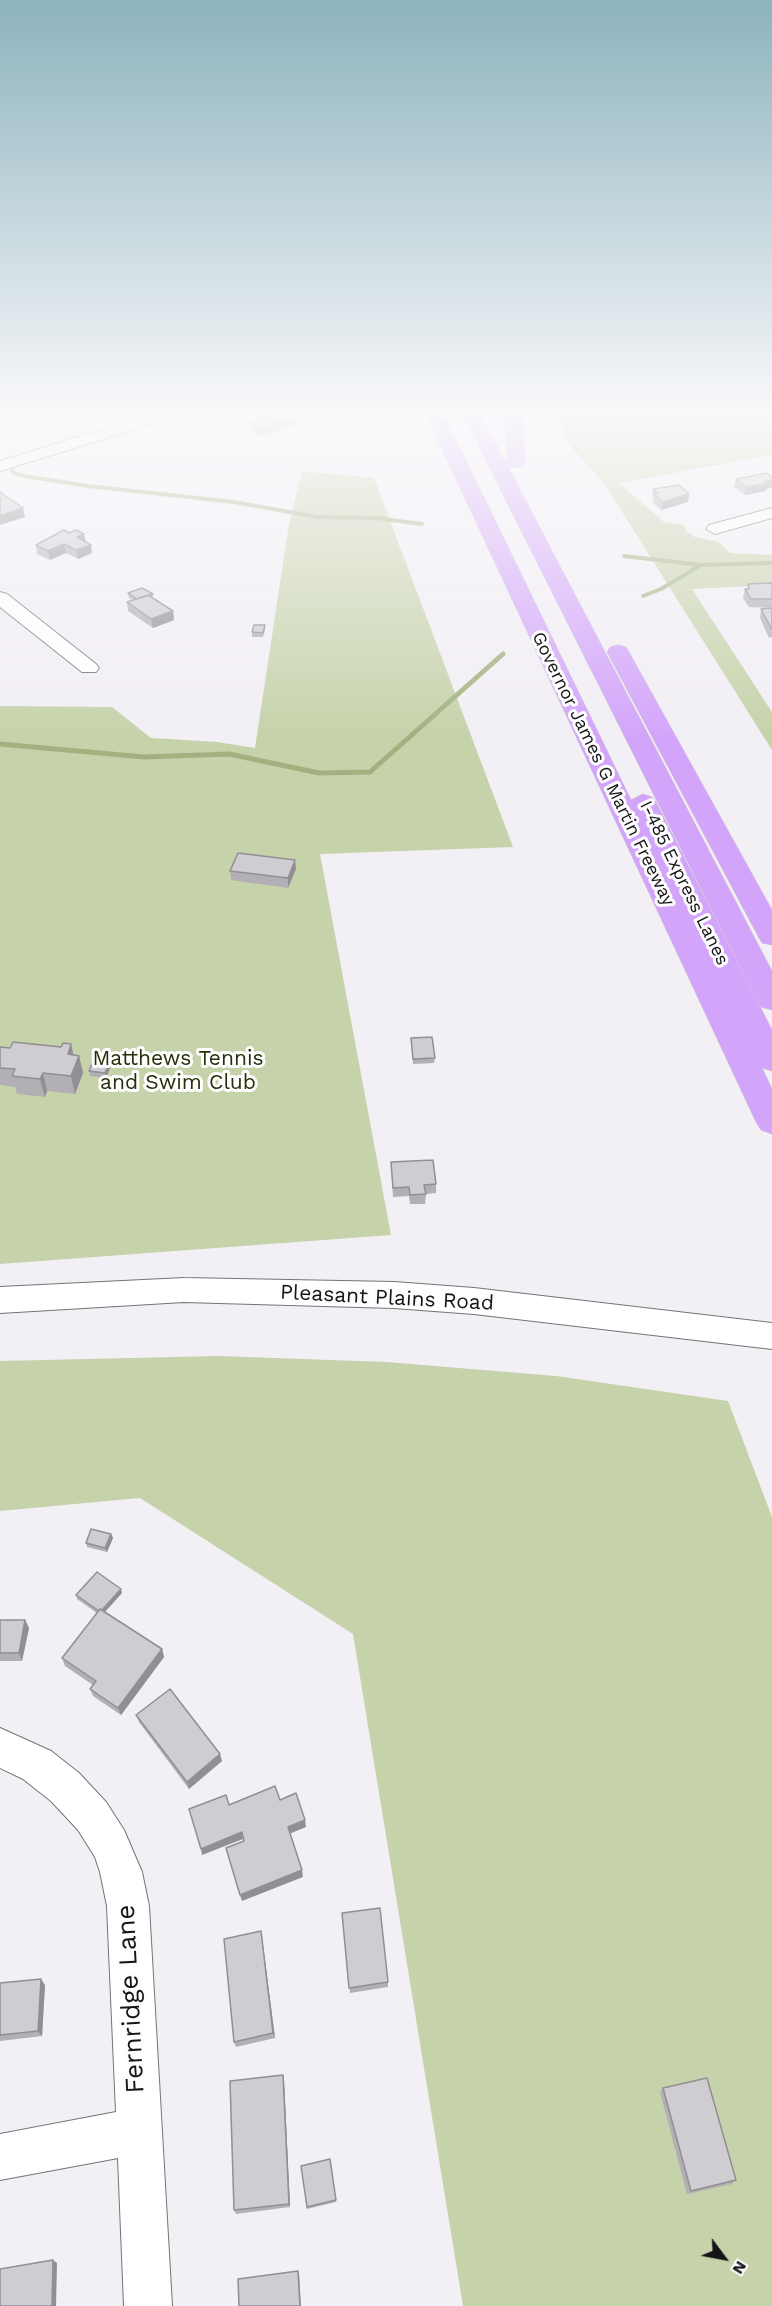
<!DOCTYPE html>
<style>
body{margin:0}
#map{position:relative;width:772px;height:2306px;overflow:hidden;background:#f2eff5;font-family:"Work Sans",sans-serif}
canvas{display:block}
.north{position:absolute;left:694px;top:2228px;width:60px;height:60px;-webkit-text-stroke:4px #fefdfe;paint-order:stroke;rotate:122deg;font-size:16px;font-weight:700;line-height:24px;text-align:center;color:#151416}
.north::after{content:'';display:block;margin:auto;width:21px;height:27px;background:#151416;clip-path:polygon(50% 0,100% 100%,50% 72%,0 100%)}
</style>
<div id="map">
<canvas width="772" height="2306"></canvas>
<div class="north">N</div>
</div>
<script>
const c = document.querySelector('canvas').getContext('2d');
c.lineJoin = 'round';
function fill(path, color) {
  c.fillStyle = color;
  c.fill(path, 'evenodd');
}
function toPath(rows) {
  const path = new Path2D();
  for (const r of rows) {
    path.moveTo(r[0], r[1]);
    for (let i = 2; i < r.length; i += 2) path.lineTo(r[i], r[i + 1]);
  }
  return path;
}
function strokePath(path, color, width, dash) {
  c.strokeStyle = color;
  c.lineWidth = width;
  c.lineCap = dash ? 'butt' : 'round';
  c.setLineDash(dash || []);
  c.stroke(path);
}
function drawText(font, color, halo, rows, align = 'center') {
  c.font = font + ' "Work Sans",sans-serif';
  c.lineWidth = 6;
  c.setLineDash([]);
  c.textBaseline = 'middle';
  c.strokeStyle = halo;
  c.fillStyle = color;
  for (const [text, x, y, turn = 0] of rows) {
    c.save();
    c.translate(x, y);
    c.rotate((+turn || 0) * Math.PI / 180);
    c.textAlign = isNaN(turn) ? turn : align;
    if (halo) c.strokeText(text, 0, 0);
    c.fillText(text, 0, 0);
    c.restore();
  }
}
fill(toPath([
 [561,415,772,415,772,455,619,483,664,522,684,525,686,531,695,537,719,542,730,553,772,555,772,585,692,589,772,712,772,750,605,485,564,439],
 [302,471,374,478,513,847,320,854,391,1235,0,1264,0,706,112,707,151,738,217,742,255,748,289,524],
 [218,1356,386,1362,556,1376,728,1401,772,1517,772,2306,463,2306,353,1634,140,1498,0,1511,0,1361]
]), '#c6d2aa');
strokePath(toPath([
 [11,467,14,473,24,476,88,486,234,502,317,517,376,518,422,524],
 [624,556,701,565,772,563],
 [643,596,661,589,701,565]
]), '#a3b180', 4);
strokePath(toPath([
 [0,744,144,757,229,754,319,773,370,772,503,654]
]), '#a3b180', 5);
const minor = toPath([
 [150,415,175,415,172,418,0,471,0,461,150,415],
 [772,508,772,518,715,534,706,529,709,525,772,508],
 [0,592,7,594,96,664,99,668,96,672,82,672,0,607,0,592],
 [184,1278,394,1282,474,1288,772,1323,772,1349,474,1314,394,1308,184,1302,0,1313,0,1287,184,1278],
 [0,1728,51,1751,79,1773,106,1802,124,1830,142,1872,149,1906,172,2306,124,2306,118,2158,0,2180,0,2134,116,2112,107,1906,100,1872,95,1857,78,1830,51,1801,23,1779,0,1768,0,1728]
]);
const highway = toPath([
 [426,415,444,415,631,800,643,794,652,797,656,802,772,1030,772,1071,762,1068,772,1089,772,1134,761,1130,756,1122,426,415],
 [463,415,481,415,772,971,772,1010,761,1007,757,1000,463,415],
 [505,415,523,415,525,463,523,467,509,467,507,463,505,415],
 [618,645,626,647,629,652,772,910,772,945,762,943,758,936,607,652,610,647,618,645]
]);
strokePath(minor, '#767378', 2);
strokePath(highway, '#cccbcc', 1);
fill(minor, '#fff');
fill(highway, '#d3a5fa');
fill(toPath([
 [249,422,295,425,259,436,249,430],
 [736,479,766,489,766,491,745,495,734,487],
 [653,489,688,502,661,510,653,503,654,499,652,497],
 [86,542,92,553,78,559,66,553,50,560,37,554,36,545],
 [772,583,772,608,749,607,743,598,745,589,747,589,748,584],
 [128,593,153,594,153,598,173,611,174,620,153,628,128,611,127,602,133,600,129,598],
 [772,608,772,637,769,638,760,618,761,609],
 [265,625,265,630,263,637,252,637,252,632],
 [296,869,288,888,231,880,230,871],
 [411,1038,435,1058,434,1063,413,1064],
 [71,1044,73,1055,79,1056,83,1073,75,1094,47,1091,45,1097,17,1094,15,1087,0,1085,0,1047,10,1048,61,1047],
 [110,1061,111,1066,106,1078,90,1076,89,1071],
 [391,1162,436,1184,436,1193,426,1194,425,1204,410,1204,409,1196,393,1197],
 [111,1534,113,1538,107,1552,87,1547,86,1543],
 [122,1593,105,1612,162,1649,164,1657,121,1715,93,1696,90,1689,93,1685,65,1666,62,1658,97,1613,77,1599,76,1595],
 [0,1620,25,1620,29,1628,22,1661,0,1661],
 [136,1715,222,1761,189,1789,139,1722],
 [342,1913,388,1982,388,1987,350,1993],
 [262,1937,275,2038,236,2047,234,2042],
 [0,1983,45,1985,42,2036,0,2041],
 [283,2075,284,2080,290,2207,236,2214,234,2210],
 [663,2088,736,2180,732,2184,687,2194,660,2092],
 [330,2159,336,2202,307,2209,301,2166]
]), '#b2afb5');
fill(toPath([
 [294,417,295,425,259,436,258,428],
 [772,480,772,488,766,489,766,491,745,495,746,487],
 [689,494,688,502,661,510,663,502],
 [23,508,25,517,0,525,0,516],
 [84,534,86,543,77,537],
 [64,544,66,553,50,560,48,551],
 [91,545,92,553,78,559,76,550],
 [173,611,174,620,153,628,151,619],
 [295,860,296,869,288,888,288,878],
 [71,1044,75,1062,68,1054],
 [79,1056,83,1073,75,1094,71,1076],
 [110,1061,111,1066,106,1078,105,1073],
 [43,1073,47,1091,45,1097,40,1079],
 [111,1534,113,1538,107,1552,105,1548],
 [121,1589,122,1593,101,1616,100,1612],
 [25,1620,29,1628,22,1661,19,1653],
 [162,1649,164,1657,121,1715,118,1708],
 [220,1754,222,1761,189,1789,187,1782],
 [305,1820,306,1827,289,1834,288,1827],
 [242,1832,243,1839,202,1855,201,1849],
 [302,1870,303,1877,242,1901,240,1895],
 [261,1931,262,1937,275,2038,273,2033],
 [41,1979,45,1985,42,2036,38,2031],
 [283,2075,284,2080,290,2207,289,2204],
 [53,2260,57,2263,56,2306,52,2306],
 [298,2271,299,2273,301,2306,300,2306]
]), '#918f93');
const building = toPath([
 [272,415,291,415,294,417,258,428,249,422,272,415],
 [767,473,772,477,772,480,765,481,768,483,746,487,736,479,767,473],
 [679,485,689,494,663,502,654,494,658,493,653,489,679,485],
 [0,492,23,508,0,516,0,492],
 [64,530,69,533,76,530,84,534,77,537,91,545,76,550,64,544,48,551,36,545,64,530],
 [772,583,772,599,751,599,745,589,749,589,748,584,772,583],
 [142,588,153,594,137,599,128,593,142,588],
 [148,595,173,611,151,619,127,602,148,595],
 [772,608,772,628,771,628,761,609,772,608],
 [254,625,265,625,263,633,252,632,254,625],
 [238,853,295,860,288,878,230,871,238,853],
 [432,1037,435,1058,413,1059,411,1038,432,1037],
 [13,1042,61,1047,63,1043,71,1044,68,1054,79,1056,71,1076,43,1073,40,1079,12,1076,15,1069,0,1068,0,1047,10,1048,13,1042],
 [94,1059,110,1061,105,1073,89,1071,94,1059],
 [433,1160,436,1184,424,1185,426,1194,410,1195,409,1187,393,1188,391,1162,433,1160],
 [91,1529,111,1534,105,1548,86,1543,91,1529],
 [97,1572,121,1589,102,1610,100,1609,99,1611,76,1595,97,1572],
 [100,1609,162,1649,118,1708,90,1689,96,1681,62,1658,100,1609],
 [0,1620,25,1620,19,1653,0,1653,0,1620],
 [170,1689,220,1754,187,1782,136,1715,170,1689],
 [275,1786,280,1800,296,1793,305,1820,288,1827,302,1870,240,1895,226,1848,244,1841,242,1832,201,1849,189,1809,226,1795,229,1805,275,1786],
 [380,1908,388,1982,349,1988,342,1913,380,1908],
 [261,1931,273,2033,234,2042,224,1939,261,1931],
 [41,1979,38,2031,0,2035,0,1983,41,1979],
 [283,2075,289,2204,234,2210,230,2081,283,2075],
 [707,2078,736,2180,691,2191,663,2088,707,2078],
 [330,2159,336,2200,307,2207,301,2166,330,2159],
 [53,2260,52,2306,0,2306,0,2269,53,2260],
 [298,2271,300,2306,239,2306,238,2279,298,2271]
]);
fill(building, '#cfccd2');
strokePath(building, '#918f93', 1.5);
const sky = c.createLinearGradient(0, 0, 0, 738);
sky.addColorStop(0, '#8cb3be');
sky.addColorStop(0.56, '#f9f8fa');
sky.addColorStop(1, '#f9f8fa00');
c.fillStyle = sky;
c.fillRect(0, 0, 772, 738);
drawText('18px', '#151416', '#fefdfe', [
 ["Governor James G Martin Freeway",603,769,64],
 ["I-485 Express Lanes",684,883,64]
]);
drawText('21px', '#262f08', '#fefdfe', [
 ["Matthews Tennis",178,1059],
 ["and Swim Club",178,1083]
]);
drawText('21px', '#151416', '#fefdfe', [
 ["Pleasant Plains Road",387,1298,3]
]);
drawText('26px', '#151416', '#fefdfe', [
 ["Fernridge Lane",131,1999,-93]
]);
</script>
